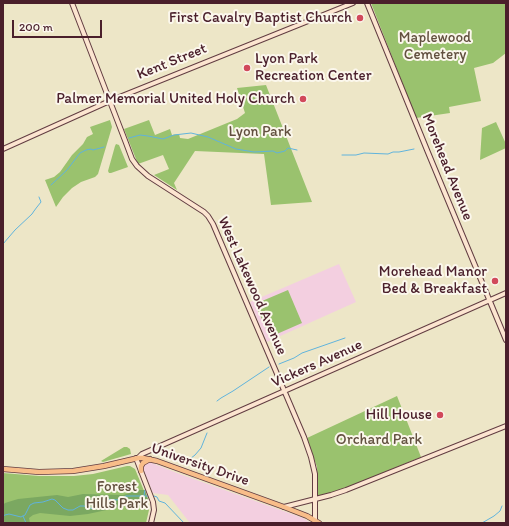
<!DOCTYPE html>
<style>
body{margin:0}
#map{position:relative;width:509px;height:526px;overflow:hidden;background:#ede6c7;font-family:Itim,sans-serif}
canvas{display:block}
.frame{position:absolute;inset:0;border:4px solid #4a1f2b;pointer-events:none}
.scale{position:absolute;left:12px;top:20px;width:90px;height:18px;box-sizing:border-box;border:2px solid #4a1f2b;border-top:0;padding-left:5px;font-size:12px;line-height:14px;white-space:nowrap;color:#4a1f2b;-webkit-text-stroke:3px #fbf7ec;paint-order:stroke}
</style>
<div id="map">
<canvas width="509" height="526"></canvas>
<div class="frame"></div>
<div class="scale">200 m</div>
</div>
<script>
const c = document.querySelector('canvas').getContext('2d');
c.lineJoin = 'round';
function fill(path, color) {
  c.fillStyle = color;
  c.fill(path, 'evenodd');
}
function toPath(rows) {
  const path = new Path2D();
  for (const r of rows) {
    path.moveTo(r[0], r[1]);
    for (let i = 2; i < r.length; i += 2) path.lineTo(r[i], r[i + 1]);
  }
  return path;
}
function strokePath(path, color, width, dash) {
  c.strokeStyle = color;
  c.lineWidth = width;
  c.lineCap = dash ? 'butt' : 'round';
  c.setLineDash(dash || []);
  c.stroke(path);
}
function drawText(font, color, halo, rows, align = 'center') {
  c.font = font + ' Itim,sans-serif';
  c.lineWidth = 4;
  c.setLineDash([]);
  c.textBaseline = 'middle';
  c.strokeStyle = halo;
  c.fillStyle = color;
  for (const [text, x, y, turn = 0] of rows) {
    c.save();
    c.translate(x, y);
    c.rotate((+turn || 0) * Math.PI / 180);
    c.textAlign = isNaN(turn) ? turn : align;
    if (halo) c.strokeText(text, 0, 0);
    c.fillText(text, 0, 0);
    c.restore();
  }
}
fill(toPath([
 [339,264,356,302,267,342,250,302],
 [147,462,152,463,177,473,303,518,311,523,190,523,168,495,153,493,143,468,143,466]
]), '#f3cfe0');
fill(toPath([
 [371,3,506,3,506,53,493,63,474,68,481,101,449,107,450,113,416,118],
 [266,85,312,202,271,205,264,154,195,151,174,183,177,190,154,175,169,169,163,155,138,164,124,129,149,120,155,135,170,129,172,135,179,134,180,138,188,139,237,119,245,113,237,88],
 [110,120,112,127,98,174,95,177,81,182,72,188,63,197,56,207,45,180,54,177,60,172,72,155,83,144,87,137,93,134,90,127],
 [496,122,506,144,506,148,480,160,482,128],
 [116,144,119,145,128,167,111,173,109,173,108,171,115,146],
 [288,290,302,323,270,337,255,304],
 [397,396,421,457,349,487,324,495,318,495,317,467,307,438],
 [124,447,127,447,130,449,131,454,103,462,101,461],
 [127,466,130,466,135,469,147,498,149,510,146,523,3,523,3,473,39,476,74,476,93,474]
]), '#9ac26e');
fill(toPath([
 [140,490,145,490,149,502,148,504,140,504,133,506,125,506,88,514,70,516,40,513,33,515,29,518,30,523,3,523,3,505,5,503,18,499,57,495,68,497,83,494,123,495]
]), '#7ba861');
strokePath(toPath([
 [129,138,140,135,148,136,163,139,174,135,191,133,208,137,236,149,254,152,273,151,277,153,285,151,288,148,297,150],
 [342,155,356,155,364,153,388,154,393,152,399,152,414,149],
 [51,185,67,170,80,153,86,150,91,149,93,150,104,147],
 [3,244,15,230,32,214,34,211,37,207,41,202,39,197],
 [279,364,294,358,302,353,345,338],
 [217,401,221,398,233,391,269,367],
 [186,462,195,455,201,448,207,433],
 [144,495,145,490],
 [154,496,157,497,159,501,165,503,184,523],
 [3,516,5,515,9,514,21,517,25,515,30,505,34,503,43,502,52,499,55,500,63,508,68,510,73,510,80,506,84,506,93,509,97,508,102,501,106,499,117,500,126,496,148,496],
 [23,516,26,523],
 [482,523,494,516,500,511,502,506]
]), '#60b3dc', 1);
const secondary = toPath([
 [72,3,126,143,132,159,137,166,148,176,204,212,208,216,213,224,304,437,311,457,315,474,315,520],
 [367,3,427,150,506,340],
 [3,149,112,100,353,3],
 [136,458,153,502,154,510,151,523],
 [138,458,142,454,506,293],
 [284,507,331,495,346,490,506,426]
]);
const primary = toPath([
 [3,469,39,472,73,471,104,466,138,458,143,458,157,461,284,507,307,516,319,523],
 [141,471,141,466,143,463,150,459]
]);
strokePath(secondary, '#623d42', 6);
strokePath(primary, '#623d42', 6);
strokePath(secondary, '#fce5d0', 4);
strokePath(primary, '#f8bd89', 4.5);
for (const [x, y, r, color] of [
 [360,18,4,"#d1495b"],
 [247,68,4,"#d1495b"],
 [303,99,4,"#d1495b"],
 [495,281,4,"#d1495b"],
 [440,415,4,"#d1495b"]
]) {
  const dot = new Path2D();
  dot.arc(x, y, r, 0, 2 * Math.PI);
  c.fillStyle = color;
  c.fill(dot);
  strokePath(dot, '#fbf7ec', 1.5);
}
drawText('15px', '#4a1f2b', '#fbf7ec', [
 ["First Cavalry Baptist Church",352,18],
 ["Lyon Park",255,59,"left"],
 ["Recreation Center",255,76,"left"],
 ["Palmer Memorial United Holy Church",295,99],
 ["Morehead Manor",487,272],
 ["Bed & Breakfast",487,289],
 ["Hill House",432,415]
], 'right');
drawText('15px', '#62503f', '#fbf7ec', [
 ["Maplewood",435,38],
 ["Cemetery",435,55],
 ["Lyon Park",260,132],
 ["Orchard Park",379,440],
 ["Forest",117,487],
 ["Hills Park",117,504]
]);
drawText('15px', '#4a1f2b', '#fbf7ec', [
 ["Kent Street",172,62,-22],
 ["Morehead Avenue",447,167,68],
 ["West Lakewood Avenue",252,286,66],
 ["Vickers Avenue",317,364,-24],
 ["University Drive",200,465,19]
]);
</script>
